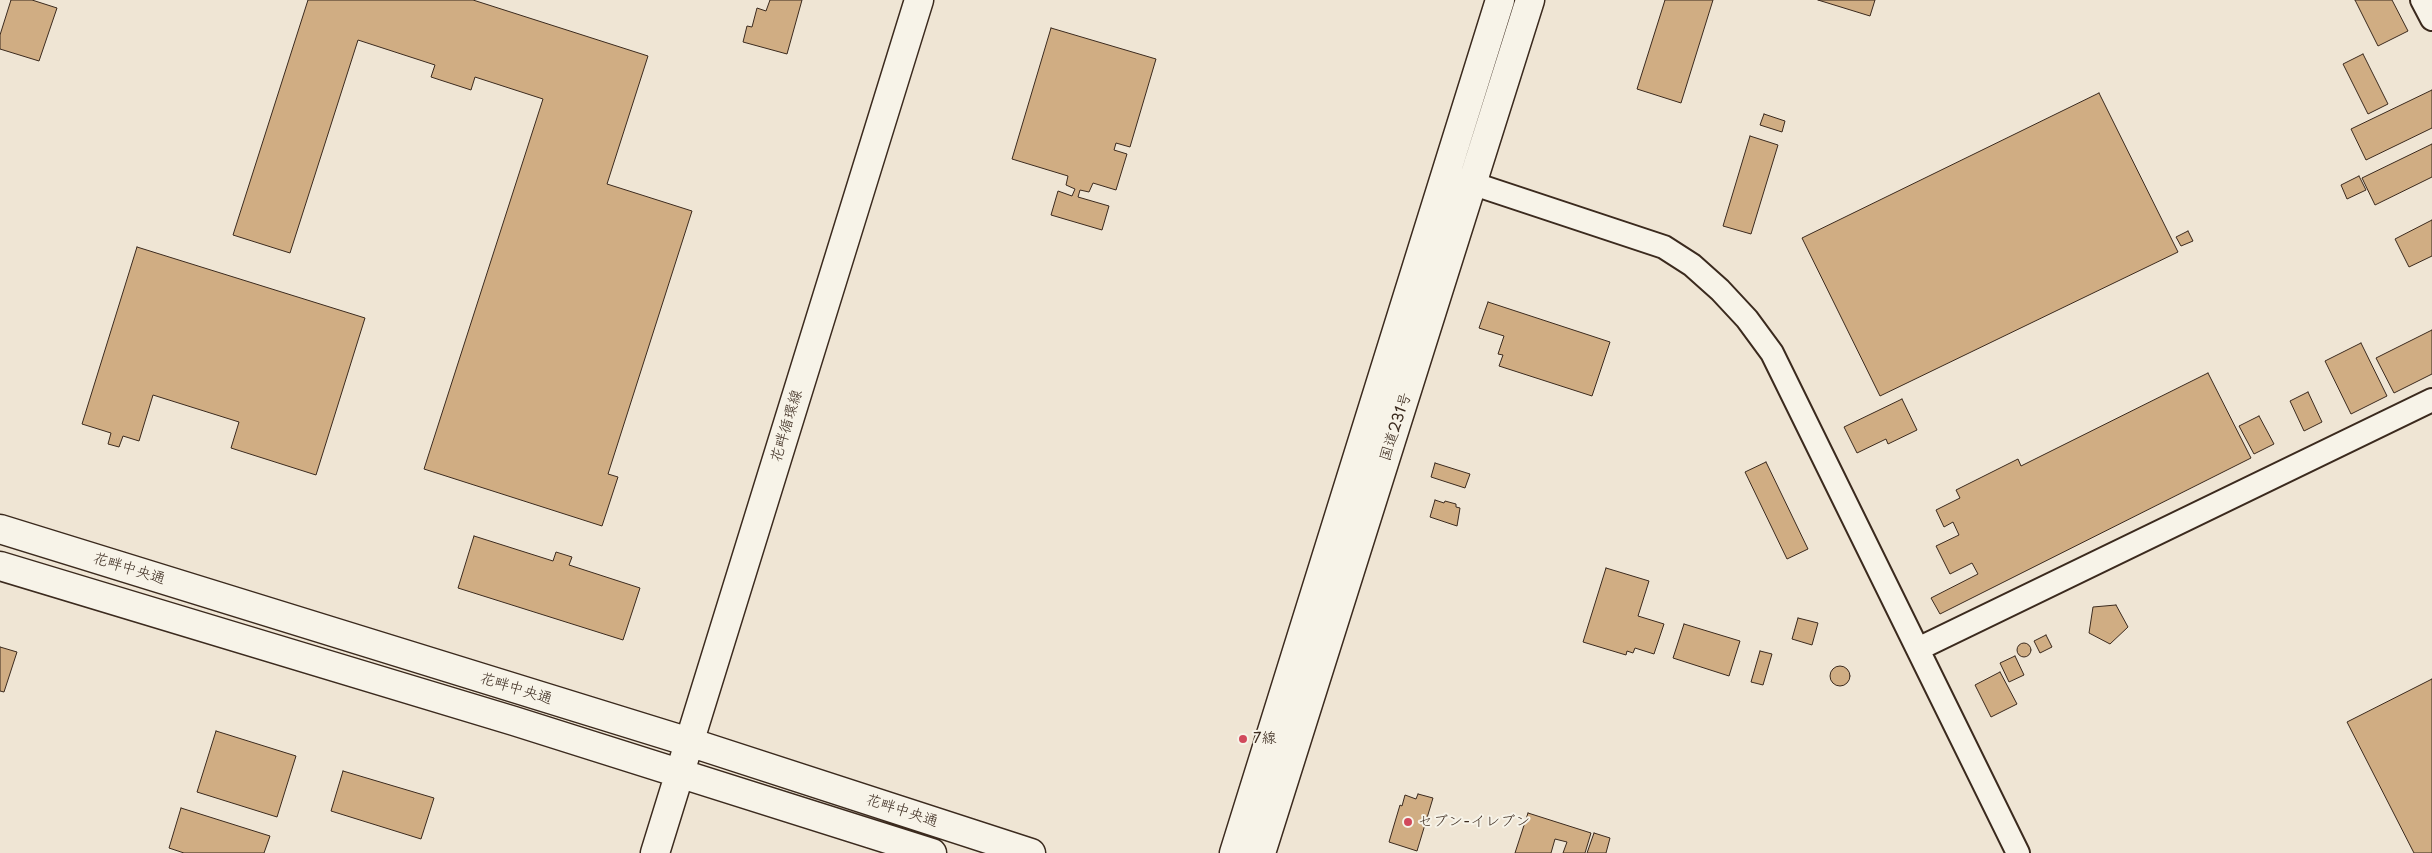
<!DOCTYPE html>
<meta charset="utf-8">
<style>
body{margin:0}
canvas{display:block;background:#efe5d4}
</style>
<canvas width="2432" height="853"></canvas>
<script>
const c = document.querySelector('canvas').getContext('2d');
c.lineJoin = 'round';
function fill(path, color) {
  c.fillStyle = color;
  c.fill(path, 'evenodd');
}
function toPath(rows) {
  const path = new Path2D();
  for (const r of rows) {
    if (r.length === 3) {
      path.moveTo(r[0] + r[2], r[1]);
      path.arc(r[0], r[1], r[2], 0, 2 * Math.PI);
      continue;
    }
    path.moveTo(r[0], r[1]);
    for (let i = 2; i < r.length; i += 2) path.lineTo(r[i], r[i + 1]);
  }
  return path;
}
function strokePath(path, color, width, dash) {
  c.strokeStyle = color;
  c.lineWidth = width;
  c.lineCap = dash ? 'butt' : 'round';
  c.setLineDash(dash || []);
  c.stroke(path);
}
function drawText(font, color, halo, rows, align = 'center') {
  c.font = font + ' "Playpen Sans","Klee One",sans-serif';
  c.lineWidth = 4;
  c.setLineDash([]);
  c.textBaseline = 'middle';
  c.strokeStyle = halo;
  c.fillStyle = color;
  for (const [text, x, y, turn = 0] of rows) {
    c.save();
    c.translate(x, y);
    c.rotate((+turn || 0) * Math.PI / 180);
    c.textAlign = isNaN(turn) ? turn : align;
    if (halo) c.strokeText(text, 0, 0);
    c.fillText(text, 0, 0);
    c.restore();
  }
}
const building = toPath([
 [11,0,32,0,57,8,39,61,0,49,0,35,11,0],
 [308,0,473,0,648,56,607,184,692,211,608,474,618,477,602,526,424,469,543,99,475,77,471,90,431,77,435,65,358,40,290,253,233,235,308,0],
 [770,0,802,0,787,54,743,42,747,26,752,27,757,8,766,11,770,0],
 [1665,0,1713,0,1681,103,1637,89,1665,0],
 [1818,0,1875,0,1870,16,1818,0],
 [2355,0,2392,0,2408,31,2378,46,2355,0],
 [1051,28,1156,59,1130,147,1116,143,1114,150,1127,154,1116,190,1093,183,1089,192,1080,190,1078,197,1109,206,1102,230,1051,215,1058,191,1072,196,1075,189,1066,185,1068,176,1012,159,1051,28],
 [2363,54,2388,104,2368,114,2343,64,2363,54],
 [2432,90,2432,128,2366,160,2351,129,2432,90],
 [2099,93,2178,252,1880,396,1802,238,2099,93],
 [1764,114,1785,121,1782,132,1760,125,1764,114],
 [1750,136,1778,145,1751,234,1723,226,1750,136],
 [2432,144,2432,177,2375,205,2362,178,2432,144],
 [2359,176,2366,190,2347,199,2341,185,2359,176],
 [2432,220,2432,256,2409,267,2395,239,2432,220],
 [2188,231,2193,241,2181,246,2176,237,2188,231],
 [137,247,365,318,316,475,231,448,239,422,153,395,139,441,123,436,119,447,108,444,111,433,82,424,137,247],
 [1488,302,1610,342,1592,396,1499,366,1503,355,1498,354,1504,336,1479,328,1488,302],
 [2432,330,2432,374,2394,393,2376,358,2432,330],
 [2361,343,2387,396,2351,414,2325,361,2361,343],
 [2208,373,2251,458,1940,614,1931,598,1978,574,1972,563,1950,574,1936,546,1959,535,1953,522,1944,527,1936,510,1960,498,1956,490,2018,459,2021,466,2208,373],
 [2308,392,2322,422,2304,431,2290,401,2308,392],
 [1902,399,1917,430,1888,444,1886,439,1857,453,1844,427,1902,399],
 [2259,416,2274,444,2254,454,2239,426,2259,416],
 [1766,462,1808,549,1787,559,1745,472,1766,462],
 [1435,463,1470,474,1465,488,1431,477,1435,463],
 [1435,500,1444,503,1445,501,1456,504,1456,507,1460,508,1457,526,1430,517,1435,500],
 [474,536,553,561,556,552,572,557,569,565,640,588,623,640,458,588,474,536],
 [1606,568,1649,581,1638,616,1664,624,1654,654,1635,648,1633,653,1627,651,1626,655,1583,642,1606,568],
 [2116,605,2128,627,2110,644,2089,633,2093,607,2116,605],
 [1798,618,1818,623,1812,645,1792,639,1798,618],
 [1684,624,1740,641,1729,676,1673,658,1684,624],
 [2046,635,2052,647,2040,653,2034,641,2046,635],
 [2024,650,7],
 [0,647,17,652,4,692,0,691,0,647],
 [1760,651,1772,654,1763,685,1751,682,1760,651],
 [2015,656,2024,675,2009,682,2000,663,2015,656],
 [1840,676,10],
 [2000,672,2017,704,1991,717,1975,685,2000,672],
 [2432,679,2432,853,2414,853,2347,722,2432,679],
 [216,731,296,756,277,817,197,792,216,731],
 [343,771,434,798,421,839,331,811,343,771],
 [1418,794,1433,798,1417,851,1389,842,1400,805,1402,806,1405,795,1416,799,1418,794],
 [181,808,270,836,264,853,184,853,169,848,181,808],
 [1528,813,1591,833,1585,853,1563,853,1567,842,1555,839,1551,853,1515,853,1528,813],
 [1594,833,1610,838,1606,853,1587,853,1594,833]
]);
fill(building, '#d0ad83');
strokePath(building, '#3b2a1e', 1);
const street = toPath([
 [2422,0,2432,19],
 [1456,178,1664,247,1692,265,1720,290,1747,319,1772,353,2018,853],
 [1918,649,2432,400]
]);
const secondary = toPath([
 [0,529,689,742,1031,853],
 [0,566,514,721,932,853],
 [655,853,919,0]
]);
const highway = toPath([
 [1234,853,1500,0],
 [1261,853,1530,0]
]);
strokePath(street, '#3b2a1e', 26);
strokePath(secondary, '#3b2a1e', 31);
strokePath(highway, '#3b2a1e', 31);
strokePath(street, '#f7f3e8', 22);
strokePath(secondary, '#f7f3e8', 28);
strokePath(highway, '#f7f3e8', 28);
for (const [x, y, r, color] of [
 [1243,739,5,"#d1495b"],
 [1408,822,5,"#d1495b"]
]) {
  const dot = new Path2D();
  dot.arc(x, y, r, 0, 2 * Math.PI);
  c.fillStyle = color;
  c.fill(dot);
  strokePath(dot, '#f7f3e8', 2);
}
drawText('15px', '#3b2a1e', '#f7f3e8', [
 ["花畔循環線",787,426,-73],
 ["国道231号",1396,427,-72],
 ["花畔中央通",129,569,17],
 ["花畔中央通",516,689,17],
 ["花畔中央通",902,811,18]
]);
drawText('15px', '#3b2a1e', '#f7f3e8', [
 ["7線",1253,739],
 ["セブン-イレブン",1418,822]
], 'left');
</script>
